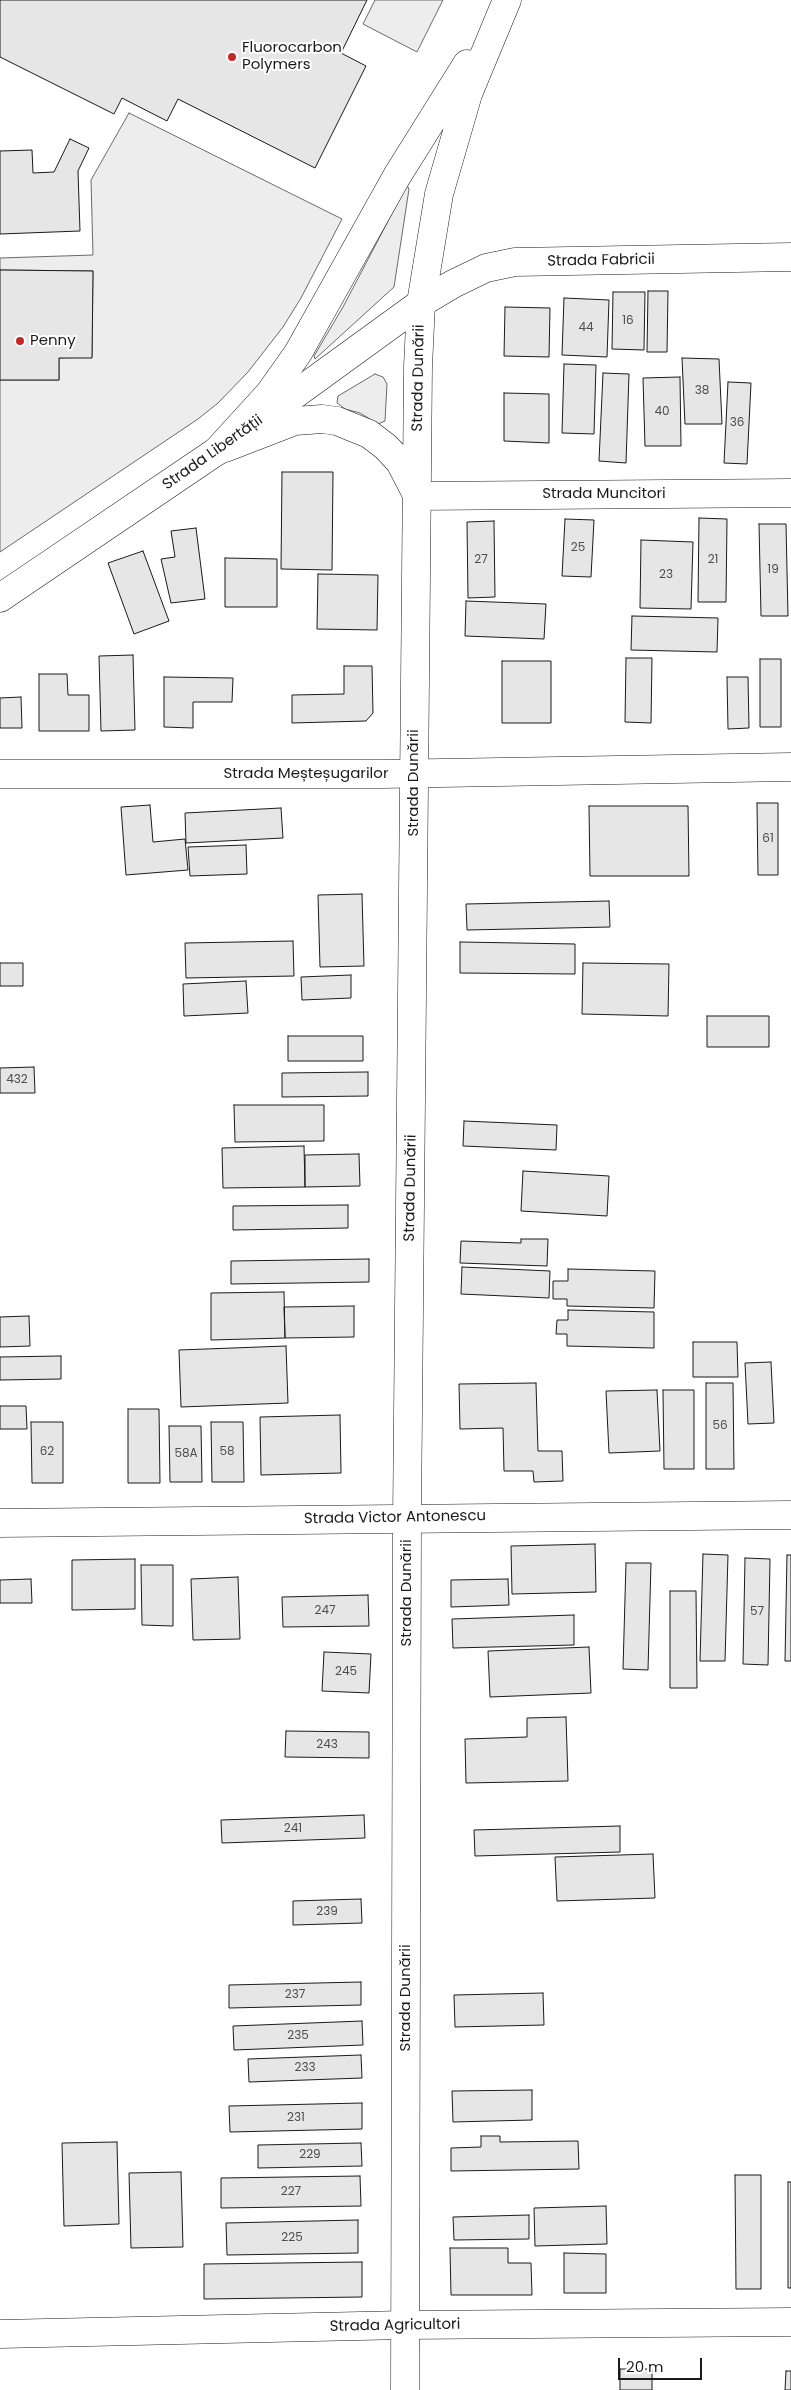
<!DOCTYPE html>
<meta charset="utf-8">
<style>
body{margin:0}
#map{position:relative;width:791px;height:2390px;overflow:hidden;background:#fff;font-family:Poppins,sans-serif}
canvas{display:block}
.scale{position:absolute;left:618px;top:2358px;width:84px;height:22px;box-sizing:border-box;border:2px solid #1a1a1a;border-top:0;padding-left:6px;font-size:15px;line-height:18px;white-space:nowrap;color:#1a1a1a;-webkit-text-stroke:4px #fff;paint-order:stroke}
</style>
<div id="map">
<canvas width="791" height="2390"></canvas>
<div class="scale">20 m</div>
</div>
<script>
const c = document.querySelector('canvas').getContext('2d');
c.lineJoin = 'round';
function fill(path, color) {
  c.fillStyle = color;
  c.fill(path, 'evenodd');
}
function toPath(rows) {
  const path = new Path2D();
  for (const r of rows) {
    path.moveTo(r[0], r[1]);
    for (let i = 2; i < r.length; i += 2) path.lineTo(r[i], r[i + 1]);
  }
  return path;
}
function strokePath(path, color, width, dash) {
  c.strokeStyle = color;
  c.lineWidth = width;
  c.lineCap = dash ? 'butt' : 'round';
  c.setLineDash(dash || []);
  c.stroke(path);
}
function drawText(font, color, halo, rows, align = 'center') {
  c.font = font + ' Poppins,sans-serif';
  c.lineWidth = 4;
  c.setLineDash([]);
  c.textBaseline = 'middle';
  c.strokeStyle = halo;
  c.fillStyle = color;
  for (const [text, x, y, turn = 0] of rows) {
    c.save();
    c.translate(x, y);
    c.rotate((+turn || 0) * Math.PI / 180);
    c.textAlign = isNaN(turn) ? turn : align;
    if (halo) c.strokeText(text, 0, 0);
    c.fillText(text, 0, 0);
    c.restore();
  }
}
const built = toPath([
 [375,0,443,0,417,52,363,24,375,0],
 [129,113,342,219,301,298,283,327,248,372,218,403,198,419,0,552,0,380,59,380,59,358,92,357,93,271,0,270,0,258,93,255,91,180,129,113],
 [407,185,409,189,394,287,315,359,314,356,343,307,407,185],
 [375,374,383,377,387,384,385,421,378,424,360,413,345,409,337,403,338,396,375,374]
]);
fill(built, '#ededed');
strokePath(built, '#6a6a6a', 1);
const building = toPath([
 [0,0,367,0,341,53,366,66,315,168,178,99,167,121,122,98,114,114,0,57,0,0],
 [70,139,89,148,78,171,80,231,0,234,0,151,32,150,33,173,54,172,70,139],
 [0,270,93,271,92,358,59,358,59,380,0,380,0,270],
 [648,291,668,291,667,352,647,352,648,291],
 [613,292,645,292,644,350,612,349,613,292],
 [564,298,609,300,607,357,562,355,564,298],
 [505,307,550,308,549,357,504,356,505,307],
 [682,358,719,359,722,424,685,424,682,358],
 [564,364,596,365,594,434,562,433,564,364],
 [603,373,629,374,626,463,599,461,603,373],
 [680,377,681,446,645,446,643,378,680,377],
 [728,382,751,383,747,464,724,463,728,382],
 [504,393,549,394,549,443,504,441,504,393],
 [282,472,333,472,332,570,281,569,282,472],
 [699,518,727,519,726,602,698,602,699,518],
 [565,519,594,520,591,577,562,576,565,519],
 [494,521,495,597,468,598,467,522,494,521],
 [759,524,786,524,788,616,761,616,759,524],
 [196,528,205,599,171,603,161,559,175,557,171,531,196,528],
 [641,540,693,542,691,609,640,608,641,540],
 [143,551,169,621,134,634,108,563,143,551],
 [225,558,277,559,277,607,225,607,225,558],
 [318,574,378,575,377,630,317,629,318,574],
 [466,601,546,604,544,639,465,636,466,601],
 [632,616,718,618,717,652,631,650,632,616],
 [133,655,135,730,101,731,99,656,133,655],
 [626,658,652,658,651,723,625,722,626,658],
 [760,659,781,659,781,727,760,727,760,659],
 [502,661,551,661,551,723,502,723,502,661],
 [344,666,372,666,373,713,366,721,292,723,292,695,344,694,344,666],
 [39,674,67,674,68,695,89,695,89,731,39,731,39,674],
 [164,677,233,678,232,702,193,702,193,728,164,727,164,677],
 [727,677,748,677,749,728,728,729,727,677],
 [21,697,22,728,0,728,0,698,21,697],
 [757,803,778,803,778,875,758,875,757,803],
 [150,805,153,842,185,839,188,870,126,875,121,807,150,805],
 [589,806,688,806,689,876,590,876,589,806],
 [281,808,283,838,186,843,185,813,281,808],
 [246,845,247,874,190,876,188,847,246,845],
 [362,894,364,966,320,967,318,895,362,894],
 [609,901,610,927,467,930,466,904,609,901],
 [293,941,294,976,186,978,185,943,293,941],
 [460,942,575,944,575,974,460,973,460,942],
 [0,963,23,963,23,986,0,986,0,963],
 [583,963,669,964,668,1016,582,1014,583,963],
 [351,975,351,998,302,1000,301,977,351,975],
 [246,981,248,1013,184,1016,183,984,246,981],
 [707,1016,769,1016,769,1047,707,1047,707,1016],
 [288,1036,363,1036,363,1061,288,1061,288,1036],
 [34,1067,35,1093,0,1093,0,1068,34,1067],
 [368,1072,368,1096,282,1097,282,1073,368,1072],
 [234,1105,324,1105,324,1141,235,1142,234,1105],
 [464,1121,557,1125,556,1150,463,1146,464,1121],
 [304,1146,305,1187,223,1188,222,1148,304,1146],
 [359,1154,360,1186,305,1187,305,1155,359,1154],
 [523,1171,609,1176,607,1216,521,1211,523,1171],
 [348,1205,348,1228,233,1230,233,1206,348,1205],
 [521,1239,548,1239,547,1266,460,1263,461,1241,521,1243,521,1239],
 [369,1259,369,1282,231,1284,231,1261,369,1259],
 [462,1267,550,1271,549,1298,461,1294,462,1267],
 [568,1269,655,1271,654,1308,567,1306,567,1299,553,1299,553,1281,568,1281,568,1269],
 [284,1292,285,1338,211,1340,211,1293,284,1292],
 [354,1306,354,1337,285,1338,284,1307,354,1306],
 [568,1310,654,1312,654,1348,567,1346,567,1334,556,1334,557,1320,568,1320,568,1310],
 [29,1316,30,1346,0,1347,0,1317,29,1316],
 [693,1342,737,1342,738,1377,693,1377,693,1342],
 [286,1346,288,1403,181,1407,179,1350,286,1346],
 [61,1356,61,1379,0,1380,0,1357,61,1356],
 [771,1362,774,1423,748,1424,745,1363,771,1362],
 [536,1383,538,1451,562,1451,563,1481,534,1482,533,1471,504,1471,503,1428,460,1429,459,1384,536,1383],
 [706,1383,733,1383,734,1469,706,1469,706,1383],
 [657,1390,660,1451,609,1453,606,1391,657,1390],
 [663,1390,694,1390,694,1469,664,1469,663,1390],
 [0,1406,26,1406,27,1429,0,1429,0,1406],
 [128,1409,159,1409,160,1483,128,1483,128,1409],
 [340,1415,341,1473,261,1475,260,1417,340,1415],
 [31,1422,63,1422,63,1483,32,1483,31,1422],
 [211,1422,243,1422,244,1482,212,1482,211,1422],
 [169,1426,201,1426,202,1482,170,1482,169,1426],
 [595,1544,596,1592,512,1594,511,1546,595,1544],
 [703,1554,728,1555,725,1661,700,1661,703,1554],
 [787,1555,791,1555,791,1661,785,1661,787,1555],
 [745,1558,770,1559,768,1665,743,1664,745,1558],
 [135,1559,135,1609,72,1610,72,1560,135,1559],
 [626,1563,651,1563,648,1670,623,1669,626,1563],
 [141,1565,173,1565,173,1626,142,1625,141,1565],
 [238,1577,240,1639,193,1640,191,1579,238,1577],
 [31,1579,32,1603,0,1603,0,1580,31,1579],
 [508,1579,509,1605,451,1607,451,1580,508,1579],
 [670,1591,696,1591,697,1688,670,1688,670,1591],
 [368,1595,369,1626,283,1627,282,1597,368,1595],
 [574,1615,574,1645,453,1648,452,1619,574,1615],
 [589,1647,591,1693,490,1697,488,1651,589,1647],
 [324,1652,371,1654,369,1693,322,1691,324,1652],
 [566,1717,568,1781,466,1783,465,1739,527,1737,527,1718,566,1717],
 [286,1731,369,1732,369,1758,285,1757,286,1731],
 [364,1815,365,1838,222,1843,221,1820,364,1815],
 [620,1826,620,1852,475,1856,474,1830,620,1826],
 [653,1854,655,1898,557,1901,555,1857,653,1854],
 [361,1899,362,1923,293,1925,293,1901,361,1899],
 [361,1982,361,2005,229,2008,229,1985,361,1982],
 [543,1993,544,2025,455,2027,454,1995,543,1993],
 [362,2021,363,2045,234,2050,233,2026,362,2021],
 [361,2055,362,2078,249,2082,248,2059,361,2055],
 [532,2090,532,2120,453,2122,452,2091,532,2090],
 [362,2103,362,2129,230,2132,229,2106,362,2103],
 [481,2136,500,2136,500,2142,578,2141,579,2169,451,2171,451,2148,481,2147,481,2136],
 [117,2142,119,2224,64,2226,62,2143,117,2142],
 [361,2143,362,2166,258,2168,258,2145,361,2143],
 [181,2172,183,2247,131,2248,129,2173,181,2172],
 [735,2175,761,2175,761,2289,736,2289,735,2175],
 [360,2176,361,2206,221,2208,221,2178,360,2176],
 [788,2182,791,2182,791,2288,788,2288,788,2182],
 [606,2206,607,2244,535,2246,534,2208,606,2206],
 [529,2215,529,2239,454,2240,453,2217,529,2215],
 [358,2220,358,2253,227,2255,226,2223,358,2220],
 [450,2248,508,2248,508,2263,531,2263,532,2295,451,2295,450,2248],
 [564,2253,606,2254,606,2293,564,2293,564,2253],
 [362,2262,362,2297,204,2299,204,2264,362,2262],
 [620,2369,652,2369,652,2390,620,2390,620,2369],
 [786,2371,791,2371,791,2390,785,2390,786,2371]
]);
fill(building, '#e6e6e6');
strokePath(building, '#1a1a1a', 1);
const minor = toPath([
 [418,496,791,493],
 [0,598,217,451,421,303,453,284,486,268,515,262,791,257],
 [0,774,383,774,791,767],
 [0,1523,791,1515],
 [0,2334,405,2325,791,2322]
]);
const major = toPath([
 [225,448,295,421,322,419,337,421,369,434,386,447,400,462,416,493],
 [217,451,269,394,298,353,397,176,467,64],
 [405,2390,407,1518,418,367,421,303,439,194,468,94,507,0]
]);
strokePath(minor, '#1a1a1a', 29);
strokePath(major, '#1a1a1a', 29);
strokePath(minor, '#fff', 28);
strokePath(major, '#fff', 28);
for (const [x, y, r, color] of [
 [232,57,5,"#c62828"],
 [20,341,5,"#c62828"]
]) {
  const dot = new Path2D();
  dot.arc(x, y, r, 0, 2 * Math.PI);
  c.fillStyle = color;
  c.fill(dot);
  strokePath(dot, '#fff', 2);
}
drawText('12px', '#4d4d4d', null, [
 ["16",628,321],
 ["44",586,328],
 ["38",702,391],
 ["40",662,412],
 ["36",737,423],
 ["25",578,548],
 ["27",481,560],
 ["21",713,560],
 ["19",773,570],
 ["23",666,575],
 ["61",768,839],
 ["432",17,1080],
 ["56",720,1426],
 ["62",47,1452],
 ["58",227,1452],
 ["58A",186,1454],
 ["247",325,1611],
 ["57",757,1612],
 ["245",346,1672],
 ["243",327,1745],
 ["241",293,1829],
 ["239",327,1912],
 ["237",295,1995],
 ["235",298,2036],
 ["233",305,2068],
 ["231",296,2118],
 ["229",310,2155],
 ["227",291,2192],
 ["225",292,2238]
]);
drawText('15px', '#1a1a1a', '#fff', [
 ["Fluorocarbon",242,48],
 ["Polymers",242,65],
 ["Penny",30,341]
], 'left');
drawText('15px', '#1a1a1a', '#fff', [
 ["Strada Fabricii",601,261,-1],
 ["Strada Dunării",419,378,-89],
 ["Strada Libertății",213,453,-35],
 ["Strada Muncitori",604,494],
 ["Strada Meșteșugarilor",306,774],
 ["Strada Dunării",414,783,-90],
 ["Strada Dunării",411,1188,-89],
 ["Strada Victor Antonescu",395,1518,-1],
 ["Strada Dunării",407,1593,-90],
 ["Strada Dunării",406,1998,-90],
 ["Strada Agricultori",395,2326,-1]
]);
</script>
